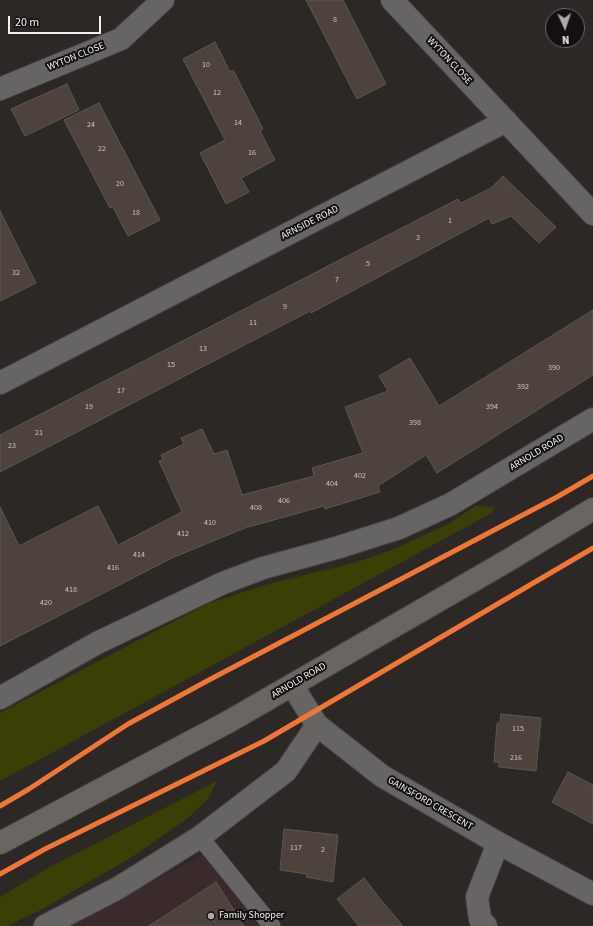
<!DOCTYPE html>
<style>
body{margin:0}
#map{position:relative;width:593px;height:926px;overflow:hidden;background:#2b2826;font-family:"Source Sans 3",sans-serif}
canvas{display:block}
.north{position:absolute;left:545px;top:8px;width:40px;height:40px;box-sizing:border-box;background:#13110f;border:1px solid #6c6a67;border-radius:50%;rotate:177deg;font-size:11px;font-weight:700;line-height:16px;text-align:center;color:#f2efec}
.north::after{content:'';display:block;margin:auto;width:14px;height:18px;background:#aca9a7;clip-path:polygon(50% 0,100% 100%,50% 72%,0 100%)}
.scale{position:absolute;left:8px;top:16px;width:93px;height:18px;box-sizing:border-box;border:2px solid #f2efec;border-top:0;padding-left:5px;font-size:12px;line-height:14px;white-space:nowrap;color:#f2efec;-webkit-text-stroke:3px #13110f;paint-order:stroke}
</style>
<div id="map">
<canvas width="593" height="926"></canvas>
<div class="north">N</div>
<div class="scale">20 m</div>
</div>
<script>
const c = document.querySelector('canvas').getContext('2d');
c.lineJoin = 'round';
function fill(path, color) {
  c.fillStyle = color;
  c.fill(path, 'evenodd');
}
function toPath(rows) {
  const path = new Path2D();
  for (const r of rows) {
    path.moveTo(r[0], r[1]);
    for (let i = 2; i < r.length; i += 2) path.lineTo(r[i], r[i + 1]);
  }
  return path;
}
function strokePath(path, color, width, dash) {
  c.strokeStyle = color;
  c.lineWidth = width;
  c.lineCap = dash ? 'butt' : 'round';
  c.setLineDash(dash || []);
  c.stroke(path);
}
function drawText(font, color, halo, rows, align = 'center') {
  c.font = font + ' "Source Sans 3",sans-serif';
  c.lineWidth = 4;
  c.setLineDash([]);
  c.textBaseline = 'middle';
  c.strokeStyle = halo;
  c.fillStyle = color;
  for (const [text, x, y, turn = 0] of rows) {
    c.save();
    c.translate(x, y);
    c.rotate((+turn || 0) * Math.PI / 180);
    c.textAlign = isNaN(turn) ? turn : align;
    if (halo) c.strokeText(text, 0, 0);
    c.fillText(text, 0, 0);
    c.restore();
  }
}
fill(toPath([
 [219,846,281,926,68,926]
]), '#3b2a2b');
fill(toPath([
 [475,506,494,507,492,513,0,781,0,713,207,604,265,585,357,562,397,548,450,523],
 [217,781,209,798,188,818,132,857,39,911,7,926,0,926,0,897,48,868]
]), '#3b3e05');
const building = toPath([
 [306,0,343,0,386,84,357,99,306,0],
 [215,42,230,72,233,70,263,129,260,131,275,160,241,178,249,192,226,204,200,153,225,140,183,59,215,42],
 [67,84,79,110,25,136,11,109,67,84],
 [99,103,160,220,128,236,113,207,110,208,64,120,99,103],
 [503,176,556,227,539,243,511,216,492,224,489,218,311,313,310,311,0,472,0,435,458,199,461,203,491,188,503,176],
 [0,211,36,283,0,301,0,211],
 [593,310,593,375,437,473,426,455,378,486,380,492,325,509,324,506,245,528,174,557,0,646,0,507,19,546,98,506,118,545,182,512,159,461,163,460,161,455,184,444,181,438,202,429,214,454,227,450,242,495,314,476,312,468,363,453,345,407,388,391,379,376,410,358,439,406,593,310],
 [501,714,541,718,536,771,499,767,499,762,494,762,497,723,500,723,501,714],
 [568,772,593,785,593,824,552,802,568,772],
 [284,829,338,835,333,882,306,877,307,874,280,870,284,829],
 [364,878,381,900,403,926,359,926,337,899,364,878],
 [216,882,244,926,149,926,192,898,216,882]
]);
fill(building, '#4d433c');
strokePath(building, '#595755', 1);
const service = toPath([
 [200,837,272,926]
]);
const minor = toPath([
 [392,0,593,214],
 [0,89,121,39,163,0],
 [0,383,506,121],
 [0,698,97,643,223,583,263,568,336,548,399,528,451,504,593,419],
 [45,926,118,888,200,837,286,771,317,725],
 [486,926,480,919,477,897,498,843]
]);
const tertiary = toPath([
 [292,685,317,725,382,776,498,843,593,894]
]);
const secondary = toPath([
 [0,843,228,722,507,561,593,509]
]);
strokePath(service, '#484544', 18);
strokePath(minor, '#484544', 24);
strokePath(tertiary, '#484544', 24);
strokePath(secondary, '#484544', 24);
strokePath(service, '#676563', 17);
strokePath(minor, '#676563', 22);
strokePath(tertiary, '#676563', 22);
strokePath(secondary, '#696662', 22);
strokePath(toPath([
 [0,806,29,789,128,724,207,681,557,497,593,476],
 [0,874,45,849,264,741,593,548]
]), '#f07635', 5);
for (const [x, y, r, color] of [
 [211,916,4,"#aca9a7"]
]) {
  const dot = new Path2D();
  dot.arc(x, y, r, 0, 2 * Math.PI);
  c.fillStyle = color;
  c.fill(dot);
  strokePath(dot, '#13110f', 1.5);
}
drawText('8px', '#c9c4c0', null, [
 ["8",335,20],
 ["10",206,65],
 ["12",217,93],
 ["14",238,123],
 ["24",91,125],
 ["22",102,149],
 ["16",252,153],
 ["20",120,184],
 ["18",136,213],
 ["1",450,221],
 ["3",418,238],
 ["5",368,264],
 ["32",16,273],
 ["7",337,280],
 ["9",285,307],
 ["11",253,323],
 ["13",203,349],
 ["15",171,365],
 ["390",554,368],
 ["392",523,387],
 ["17",121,391],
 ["19",89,407],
 ["394",492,407],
 ["398",415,423],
 ["21",39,433],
 ["23",12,446],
 ["402",360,476],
 ["404",332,484],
 ["406",284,501],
 ["408",256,508],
 ["410",210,523],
 ["412",183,534],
 ["414",139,555],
 ["416",113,568],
 ["418",71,590],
 ["420",46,603],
 ["115",518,729],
 ["216",516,758],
 ["117",296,848],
 ["2",323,850]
]);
drawText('10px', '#f2efec', '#13110f', [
 ["WYTON CLOSE",76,57,-22],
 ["WYTON CLOSE",449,61,47],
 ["ARNSIDE ROAD",310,223,-27],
 ["ARNOLD ROAD",537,453,-31],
 ["ARNOLD ROAD",299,681,-30],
 ["GAINSFORD CRESCENT",430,804,30]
]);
drawText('10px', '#f2efec', '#13110f', [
 ["Family Shopper",219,916]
], 'left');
</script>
